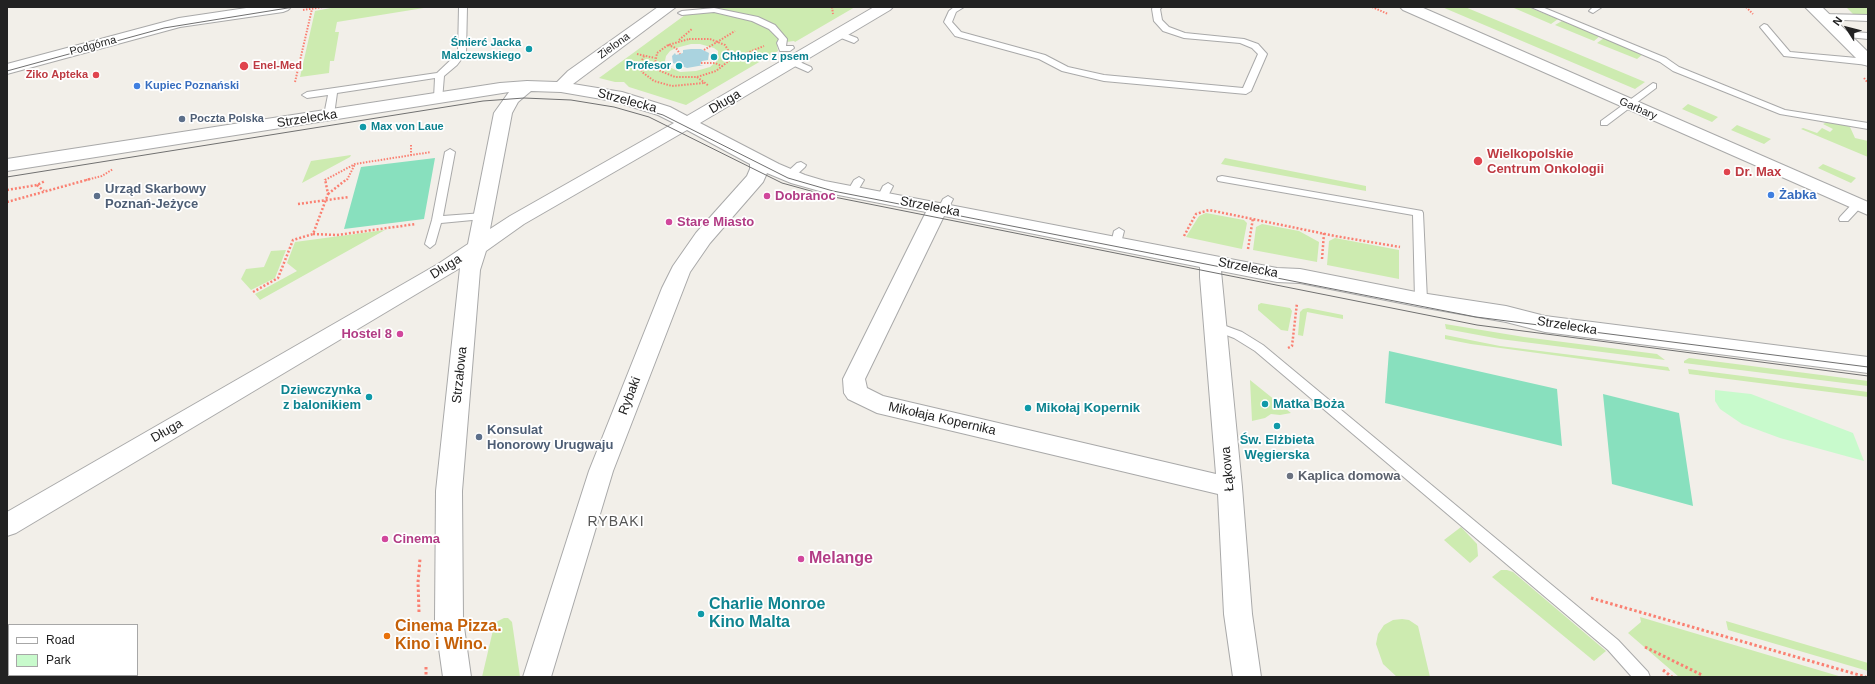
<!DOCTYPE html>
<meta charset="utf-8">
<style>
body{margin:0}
#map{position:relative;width:1875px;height:684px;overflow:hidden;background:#f2efe9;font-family:Helvetica,sans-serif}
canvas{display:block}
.frame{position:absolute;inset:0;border:8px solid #222;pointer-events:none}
.legend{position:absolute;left:8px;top:624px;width:130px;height:52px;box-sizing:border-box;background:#fff;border:1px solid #a7a7a7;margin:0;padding:5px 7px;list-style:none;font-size:12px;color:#222}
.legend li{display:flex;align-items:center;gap:8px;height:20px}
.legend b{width:20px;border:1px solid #a7a7a7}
.north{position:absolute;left:1827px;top:8px;width:40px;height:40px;-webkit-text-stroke:3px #fff;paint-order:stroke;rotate:306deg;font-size:11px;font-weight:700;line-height:16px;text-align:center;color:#222}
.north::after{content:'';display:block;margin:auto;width:14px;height:18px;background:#222;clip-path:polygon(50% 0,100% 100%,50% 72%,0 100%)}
</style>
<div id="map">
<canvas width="1875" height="684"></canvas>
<div class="frame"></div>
<ul class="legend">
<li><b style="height:5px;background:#fff"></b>Road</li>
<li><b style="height:11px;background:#c8facc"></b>Park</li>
</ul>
<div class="north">N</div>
</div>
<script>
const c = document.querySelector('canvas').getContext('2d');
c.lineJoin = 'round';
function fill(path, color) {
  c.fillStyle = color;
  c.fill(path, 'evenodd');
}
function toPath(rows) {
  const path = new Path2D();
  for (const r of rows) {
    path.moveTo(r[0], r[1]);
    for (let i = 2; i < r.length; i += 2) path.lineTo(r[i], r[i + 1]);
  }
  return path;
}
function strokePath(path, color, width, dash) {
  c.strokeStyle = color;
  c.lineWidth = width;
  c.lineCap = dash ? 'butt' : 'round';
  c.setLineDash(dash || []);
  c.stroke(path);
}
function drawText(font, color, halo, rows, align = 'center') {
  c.font = font + ' Helvetica,sans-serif';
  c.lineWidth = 3.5;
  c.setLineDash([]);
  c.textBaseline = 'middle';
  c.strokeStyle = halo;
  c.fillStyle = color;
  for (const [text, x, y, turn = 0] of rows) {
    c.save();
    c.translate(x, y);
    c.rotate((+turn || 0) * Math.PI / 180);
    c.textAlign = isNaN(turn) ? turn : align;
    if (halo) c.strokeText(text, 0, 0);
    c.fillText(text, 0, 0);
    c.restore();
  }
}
fill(toPath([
 [336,7,430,7,337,22,335,32,339,32,334,61,330,61,329,73,300,77,315,11],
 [701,7,855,7,795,42,794,41,786,42,786,45,777,46,778,51,686,105,629,87,624,82,615,82,599,78,685,15,694,15,695,10,700,10],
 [691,44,700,44,714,48,718,51,718,60,710,67,696,71,680,72,667,66,665,61,666,56,670,51,676,48],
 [1442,7,1465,7,1645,82,1635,89],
 [1517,7,1528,7,1558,19,1551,24,1514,8],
 [1846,7,1866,7,1868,9,1868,16,1854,15],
 [1562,21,1600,36,1594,41,1555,25],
 [1604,38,1643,54,1637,59,1597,43],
 [1688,104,1718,117,1712,122,1682,109],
 [1827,122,1846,125,1850,127,1855,138,1868,141,1868,157,1801,129,1803,128,1817,133,1822,128,1830,132,1833,129,1823,124],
 [1737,125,1771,139,1764,144,1731,130],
 [351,155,350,157,302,183,311,161],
 [1225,158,1366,186,1366,191,1221,164],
 [1823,164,1856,178,1851,183,1818,168],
 [1206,213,1244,220,1247,223,1242,249,1186,237,1199,216],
 [1262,224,1299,231,1319,242,1317,262,1253,250,1256,227],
 [385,230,260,300,255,294,297,271,287,263,295,242],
 [1335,238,1399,250,1399,279,1327,265,1329,241],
 [286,250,275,278,251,290,241,279,246,269,264,267,271,251],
 [1261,303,1290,308,1292,311,1288,331,1281,330,1258,310,1258,305],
 [1308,308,1343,315,1343,319,1307,312,1303,336,1298,335,1300,312,1303,309],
 [1445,324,1524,337,1657,354,1665,360,1500,339,1446,329],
 [1445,335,1500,346,1668,367,1670,371,1471,344,1445,339],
 [1689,358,1868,381,1868,386,1684,363,1684,361],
 [1688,369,1868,392,1868,397,1689,374],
 [1250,380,1291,413,1280,415,1271,414,1265,418,1252,421],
 [1461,527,1477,544,1478,556,1470,563,1444,540],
 [1501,570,1507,570,1513,572,1606,651,1594,661,1492,577],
 [1640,617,1842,677,1679,677,1628,633,1641,622],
 [504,618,508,618,512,622,520,677,482,677,494,626,496,622],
 [1402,619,1409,620,1418,626,1430,677,1397,677,1383,664,1376,644,1378,634,1384,625,1393,620],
 [1726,621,1868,663,1868,671,1728,630]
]), '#cdebb0');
fill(toPath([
 [1715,390,1751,394,1853,433,1864,461,1780,438,1742,424,1720,409,1715,401]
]), '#c8facc');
fill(toPath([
 [435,158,424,219,344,229,361,167],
 [1389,351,1557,389,1562,446,1385,403],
 [1603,394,1679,413,1693,506,1612,484]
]), '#88e0be');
fill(toPath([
 [691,49,701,49,709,53,708,60,702,61,700,65,704,65,687,68,673,63,672,56,675,53,676,55,683,53,683,50]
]), '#aad3df');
const service = toPath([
 [459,7,467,7,466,53,457,65,444,76,442,100,436,100,434,98,435,78,337,93,334,115,329,118,324,115,328,95,307,98,302,95,307,92,437,73,458,53,459,7],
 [954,7,964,7,956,12,952,22,961,32,1045,55,1068,67,1104,75,1243,88,1258,54,1252,48,1240,43,1184,38,1163,31,1154,21,1152,9,1153,7,1162,7,1160,9,1162,20,1169,27,1185,33,1244,39,1258,44,1267,54,1251,91,1246,94,1104,81,1062,71,1039,59,955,36,944,22,949,11,954,7],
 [1531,7,1542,7,1666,58,1679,67,1785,110,1868,123,1868,129,1780,114,1673,71,1660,62,1531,7],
 [1593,7,1602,7,1593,13,1589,11,1593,7],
 [714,8,758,17,775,25,787,39,786,46,793,46,794,48,790,51,780,51,777,43,779,39,769,29,752,21,714,12,682,15,678,13,682,11,714,8],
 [1822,14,1868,15,1868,21,1819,19,1819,15,1822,14],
 [1764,24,1767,25,1790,52,1868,59,1868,65,1784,56,1760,27,1764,24],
 [839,31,857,38,858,40,854,43,836,36,835,34,839,31],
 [1841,31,1868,33,1868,39,1838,36,1837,34,1841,31],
 [793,59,811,67,812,69,808,72,790,64,790,60,793,59],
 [1653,83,1656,84,1656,88,1607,125,1601,125,1601,121,1653,83],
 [450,149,455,152,443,216,483,213,488,216,483,219,441,223,435,244,430,248,425,244,432,220,445,152,450,149],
 [801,162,806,165,805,167,793,178,785,178,784,176,785,174,797,163,801,162],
 [1222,176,1422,211,1423,213,1427,300,1425,303,1421,304,1415,300,1413,215,1218,181,1217,179,1218,177,1222,176],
 [859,177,864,180,857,192,856,194,848,194,847,192,854,180,859,177],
 [888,183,893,186,887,198,882,201,878,200,877,198,883,186,888,183],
 [948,196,953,199,948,209,943,212,939,211,938,209,943,199,948,196],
 [1858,201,1862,202,1863,204,1862,206,1848,221,1840,221,1839,219,1840,217,1854,202,1858,201],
 [1119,228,1124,231,1121,243,1116,247,1111,243,1114,231,1119,228],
 [1215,322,1242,332,1263,345,1618,640,1648,672,1650,677,1632,677,1608,650,1255,351,1234,338,1211,329,1209,326,1211,323,1215,322]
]);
const minor = toPath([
 [253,7,291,7,288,10,283,12,180,27,7,74,7,64,179,18,253,7],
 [658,7,676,7,573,84,622,92,670,107,687,116,874,7,893,7,890,10,700,123,779,164,805,175,825,181,1277,268,1300,269,1421,293,1506,306,1545,316,1868,357,1868,373,1545,332,1506,322,1421,307,1300,283,1277,282,1221,271,1242,487,1252,614,1261,677,1233,677,1224,614,1218,494,877,413,848,399,844,393,843,379,926,212,823,192,791,183,767,173,763,182,710,243,690,272,613,471,551,677,523,677,589,471,662,288,673,266,696,233,747,176,750,169,750,164,687,130,524,224,486,251,480,270,462,491,463,620,471,677,443,677,435,620,436,491,460,268,16,533,7,536,7,512,438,264,468,244,494,113,509,92,7,171,7,159,500,83,527,81,557,82,568,71,658,7],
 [531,91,561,92,613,101,658,115,674,123,510,216,490,229,512,113,518,102,531,91],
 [944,216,1200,267,1200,277,1216,474,883,396,867,388,865,379,944,216]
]);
const tertiary = toPath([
 [1400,7,1421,7,1868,202,1868,215,1403,10,1400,7],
 [1805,7,1822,7,1868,52,1868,66,1862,64,1805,7]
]);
strokePath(service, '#a9a9a9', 2);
strokePath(minor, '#a9a9a9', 2);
strokePath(tertiary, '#a9a9a9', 2);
strokePath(toPath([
 [832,7,833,14],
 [1372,7,1388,14],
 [1746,7,1753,14],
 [303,10,323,7],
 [689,39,710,39,725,45,731,55,730,60,716,71,697,77,675,77,658,70,655,64,657,53,668,45,689,39],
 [679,40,692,29],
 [668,45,676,48,680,54],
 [704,50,735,31],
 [637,54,655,58],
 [644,56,640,65,642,72,654,81,672,86,704,83],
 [730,60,764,46],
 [701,63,715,63,724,67],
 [697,77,709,86],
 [1864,78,1868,83],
 [295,82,312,9],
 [411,145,411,155],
 [86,180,102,176,113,169],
 [325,180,355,164,431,152],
 [347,180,355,164]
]), '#fa8072', 2, [1.5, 1.5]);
strokePath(toPath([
 [37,185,44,191],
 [7,190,37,185,45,181],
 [328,194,347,179],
 [7,202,90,179],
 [298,204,349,197],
 [313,234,337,235,416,224],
 [1184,236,1196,214,1209,210,1335,236,1400,247],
 [1248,249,1253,218],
 [1322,259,1324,233],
 [253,292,278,278,293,240,313,234,328,194,325,179],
 [1288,348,1292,346,1297,303]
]), '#fa8072', 2.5, [2, 2]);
strokePath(toPath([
 [1591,598,1866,677],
 [419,612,418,582,420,559],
 [1645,647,1702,675],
 [426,667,426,677],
 [1663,670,1672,677]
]), '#fa8072', 3, [2.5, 2.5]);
fill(service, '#fff');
fill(minor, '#fff');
fill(tertiary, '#fff');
strokePath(toPath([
 [7,71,164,28,294,7],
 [624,103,663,115,788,178,833,191,1476,317,1868,367],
 [7,177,483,101,524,98,571,100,614,107,649,117,782,183,829,196,1477,325,1868,376]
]), '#707070', 1);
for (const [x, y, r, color] of [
 [529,49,4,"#0f9aa8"],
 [714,57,4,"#0f9aa8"],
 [244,66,5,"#e0444e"],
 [679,66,4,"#0f9aa8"],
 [96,75,4,"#e0444e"],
 [137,86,4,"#3f7fe0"],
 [182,119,4,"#5c6f8a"],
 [363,127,4,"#0f9aa8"],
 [1478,161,5,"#e0444e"],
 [1727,172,4,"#e0444e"],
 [1771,195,4,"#3f7fe0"],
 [97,196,4,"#5c6f8a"],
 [767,196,4,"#d1479c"],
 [669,222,4,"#d1479c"],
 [400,334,4,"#d1479c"],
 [369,397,4,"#0f9aa8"],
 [1265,404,4,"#0f9aa8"],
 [1028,408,4,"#0f9aa8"],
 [1277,426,4,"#0f9aa8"],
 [479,437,4,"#5c6f8a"],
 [1290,476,4,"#6b7280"],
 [385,539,4,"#d1479c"],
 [801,559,4,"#d1479c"],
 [701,614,4,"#0f9aa8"],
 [387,636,4,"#e8710a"]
]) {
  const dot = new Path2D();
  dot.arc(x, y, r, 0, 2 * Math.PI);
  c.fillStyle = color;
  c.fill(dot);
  strokePath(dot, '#fff', 1.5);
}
drawText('bold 11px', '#0d838f', '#fff', [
 ["Śmierć Jacka",521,43],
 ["Malczewskiego",521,56],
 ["Chłopiec z psem",722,57,"left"],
 ["Profesor",671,66],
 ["Max von Laue",371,127,"left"]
], 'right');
drawText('11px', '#222', '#fff', [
 ["Podgórna",93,46,-15],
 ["Zielona",614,46,-36],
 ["Garbary",1638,109,24]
]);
drawText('bold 11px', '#be3a42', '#fff', [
 ["Enel-Med",253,66],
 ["Ziko Apteka",88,75,"right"]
], 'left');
drawText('bold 11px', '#366cbe', '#fff', [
 ["Kupiec Poznański",145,86]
], 'left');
drawText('bold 11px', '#4e5e75', '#fff', [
 ["Poczta Polska",190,119]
], 'left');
drawText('13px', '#222', '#fff', [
 ["Strzelecka",627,101,15],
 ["Długa",725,102,-31],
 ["Strzelecka",307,119,-9],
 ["Strzelecka",930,207,11],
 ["Długa",446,267,-32],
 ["Strzelecka",1248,268,11],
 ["Strzelecka",1567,326,9],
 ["Strzałowa",460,375,-84],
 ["Rybaki",630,396,-69],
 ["Mikołaja Kopernika",942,419,13],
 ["Długa",167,431,-30],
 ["Łąkowa",1228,469,-95]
]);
drawText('bold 13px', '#be3a42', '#fff', [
 ["Wielkopolskie",1487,154],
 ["Centrum Onkologii",1487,169],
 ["Dr. Max",1735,172]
], 'left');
drawText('bold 13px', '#4e5e75', '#fff', [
 ["Urząd Skarbowy",105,189],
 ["Poznań-Jeżyce",105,204],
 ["Konsulat",487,430],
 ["Honorowy Urugwaju",487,445]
], 'left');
drawText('bold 13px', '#366cbe', '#fff', [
 ["Żabka",1779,195]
], 'left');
drawText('bold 13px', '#b23c85', '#fff', [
 ["Dobranoc",775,196],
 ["Stare Miasto",677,222],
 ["Hostel 8",392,334,"right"],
 ["Cinema",393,539]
], 'left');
drawText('bold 13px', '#0d838f', '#fff', [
 ["Dziewczynka",361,390,"right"],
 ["z balonikiem",361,405,"right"],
 ["Matka Boża",1273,404],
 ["Mikołaj Kopernik",1036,408],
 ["Św. Elżbieta",1277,440,"center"],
 ["Węgierska",1277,455,"center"]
], 'left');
drawText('bold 13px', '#5b616d', '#fff', [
 ["Kaplica domowa",1298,476]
], 'left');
c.letterSpacing = '1px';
drawText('14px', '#555', '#fff', [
 ["RYBAKI",616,522]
]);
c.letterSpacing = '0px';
drawText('bold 16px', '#b23c85', '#fff', [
 ["Melange",809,559]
], 'left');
drawText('bold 16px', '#0d838f', '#fff', [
 ["Charlie Monroe",709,605],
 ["Kino Malta",709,623]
], 'left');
drawText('bold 16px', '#c56008', '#fff', [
 ["Cinema Pizza.",395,627],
 ["Kino i Wino.",395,645]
], 'left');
</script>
